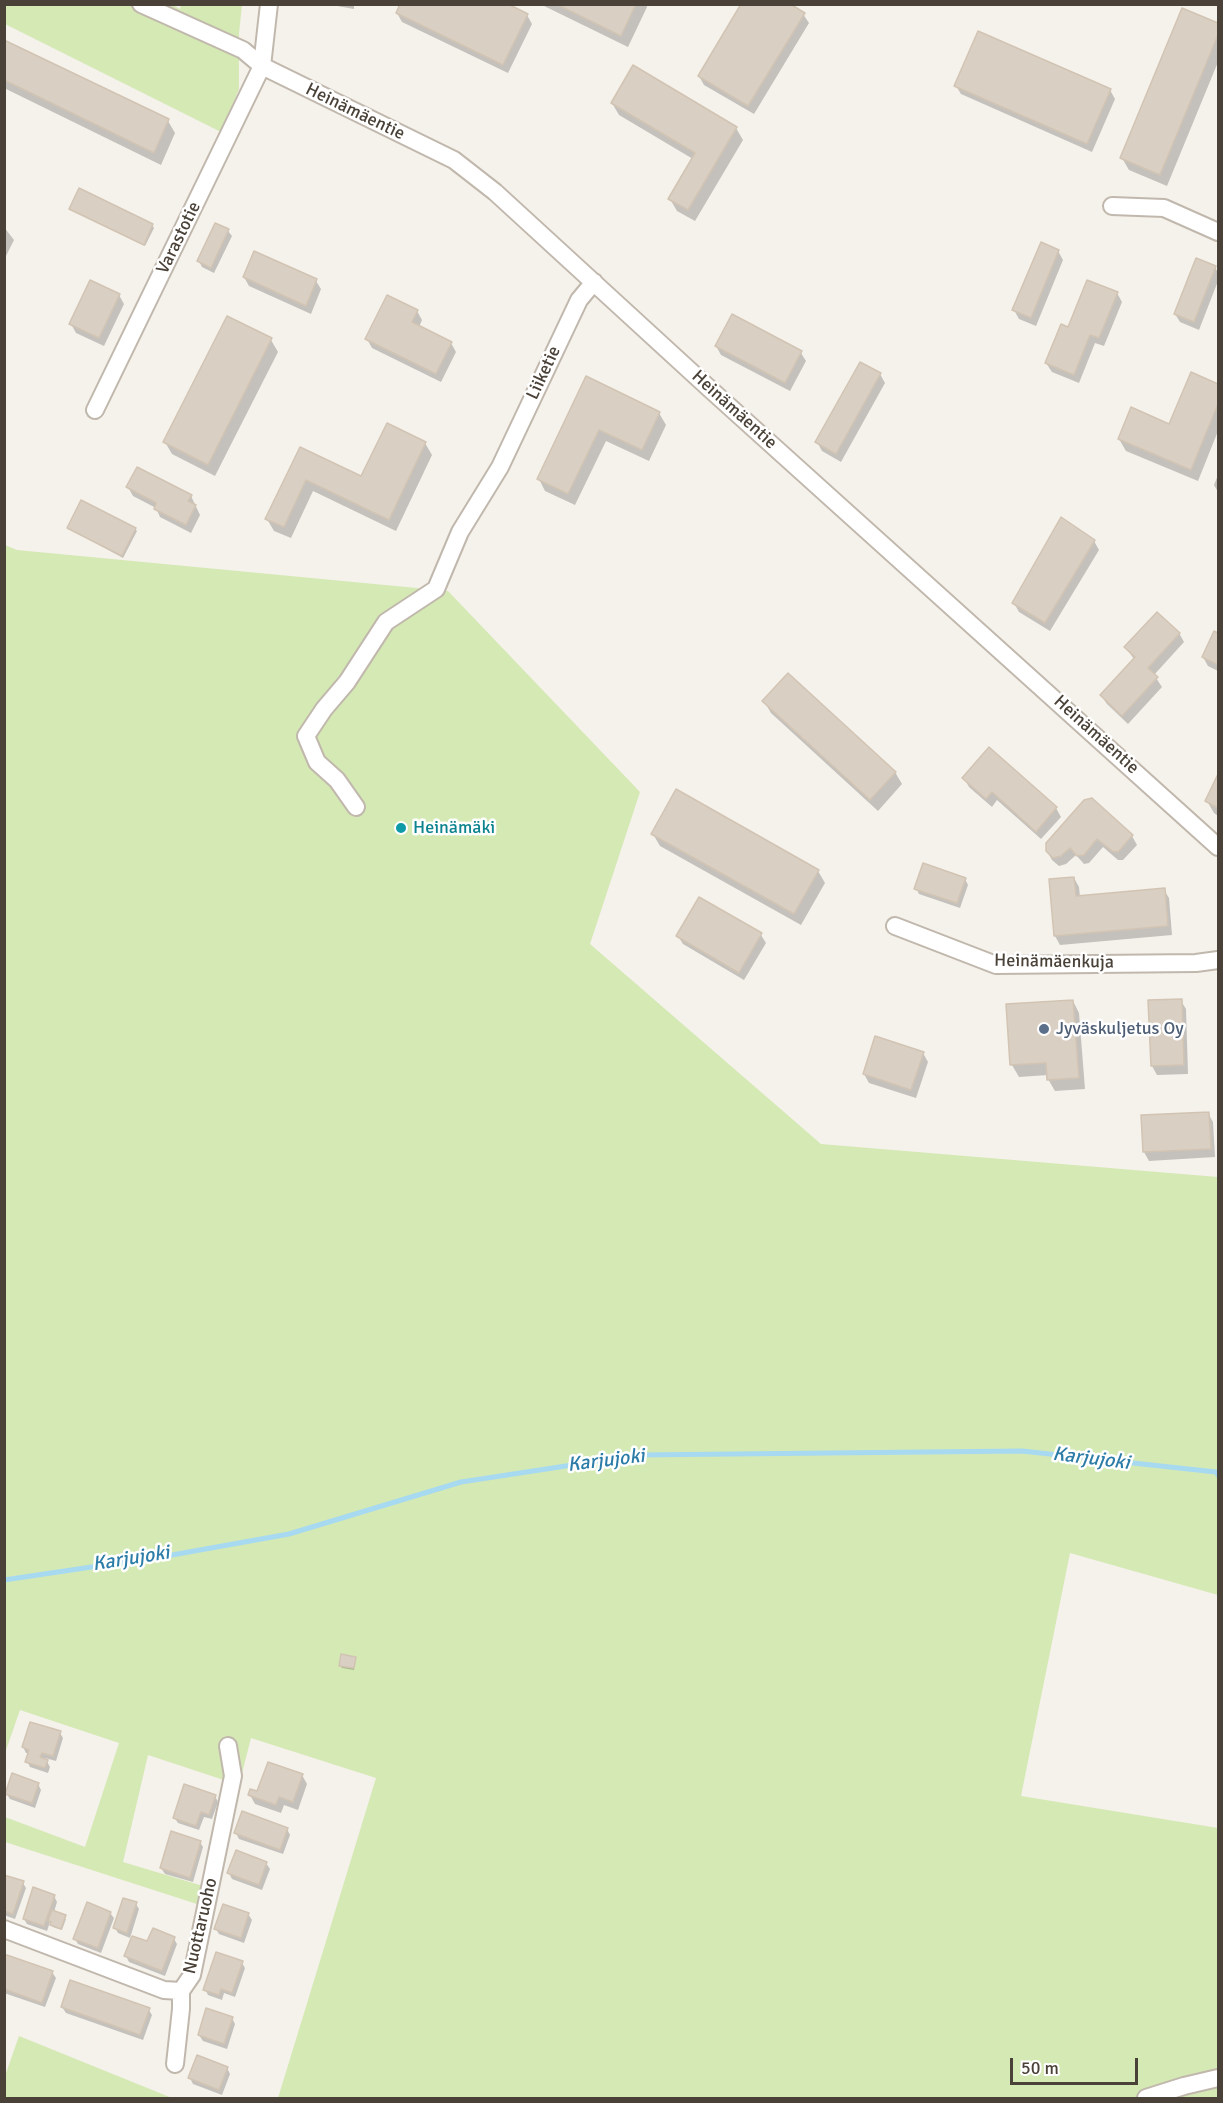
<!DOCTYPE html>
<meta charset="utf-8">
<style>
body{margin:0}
#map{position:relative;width:1223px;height:2103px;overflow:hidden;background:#f5f1eb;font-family:Signika,sans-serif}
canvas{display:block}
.frame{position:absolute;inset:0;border:6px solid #4a4238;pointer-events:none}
.scale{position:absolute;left:1010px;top:2058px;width:128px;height:27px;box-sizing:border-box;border:3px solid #4a4238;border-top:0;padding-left:8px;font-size:18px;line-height:21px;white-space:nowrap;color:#4a4238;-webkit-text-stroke:4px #fff;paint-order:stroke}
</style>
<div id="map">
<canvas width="1223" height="2103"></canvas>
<div class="frame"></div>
<div class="scale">50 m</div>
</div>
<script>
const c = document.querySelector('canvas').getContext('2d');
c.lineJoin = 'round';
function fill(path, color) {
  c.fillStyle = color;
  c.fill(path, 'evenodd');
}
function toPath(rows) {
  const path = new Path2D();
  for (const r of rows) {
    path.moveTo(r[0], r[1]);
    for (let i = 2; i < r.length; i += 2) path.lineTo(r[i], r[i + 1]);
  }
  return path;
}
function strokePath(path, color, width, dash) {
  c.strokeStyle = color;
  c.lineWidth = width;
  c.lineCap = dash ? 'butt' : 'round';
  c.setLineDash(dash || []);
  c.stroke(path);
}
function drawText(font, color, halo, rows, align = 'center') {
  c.font = font + ' Signika,sans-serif';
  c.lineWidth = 5;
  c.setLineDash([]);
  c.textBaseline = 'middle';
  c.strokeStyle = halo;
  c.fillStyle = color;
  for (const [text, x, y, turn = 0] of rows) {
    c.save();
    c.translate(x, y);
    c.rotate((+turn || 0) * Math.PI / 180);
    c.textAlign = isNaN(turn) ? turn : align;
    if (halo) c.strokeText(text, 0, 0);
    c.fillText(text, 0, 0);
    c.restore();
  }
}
fill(toPath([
 [171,4,180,9,181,5,242,5,239,33,239,89,221,132,5,24,4,5],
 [5,545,17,550,448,591,640,792,590,944,821,1144,1218,1177,1218,1595,1070,1553,1021,1796,1218,1828,1218,2098,278,2098,376,1778,251,1738,239,1785,148,1755,123,1862,203,1886,200,1905,5,1842,5,1817,85,1847,119,1743,20,1710,5,1753],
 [19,2036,172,2098,5,2098,5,2076]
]), '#d5e9b4');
fill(toPath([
 [326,4,354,4,354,9],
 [540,4,646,4,647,7,628,47],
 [1183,10,1218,25,1218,62,1167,186,1129,170,1122,158],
 [397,13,527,15,532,24,508,73,402,22],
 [803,14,809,23,754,114,704,85,699,76],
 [4,42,168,121,175,133,161,165,4,88],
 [956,86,1110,90,1115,99,1092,152,961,94],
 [612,103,736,128,743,140,695,221,677,211,670,199,693,159,619,115],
 [71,209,152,225,154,228,145,246],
 [216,225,228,231,232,236,214,273,202,267,199,261],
 [4,227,14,240,4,260],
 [1058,251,1063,260,1036,326,1019,319,1014,310],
 [1215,267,1218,273,1218,281,1199,330,1180,322,1175,314],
 [244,277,316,281,321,289,311,314,249,286],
 [1117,293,1122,302,1104,346,1095,343,1079,383,1052,372,1046,363,1069,328],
 [119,295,124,304,104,346,76,333,71,324],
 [417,311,422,320,419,327,451,343,456,352,441,382,372,348,367,339],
 [271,340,278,352,215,476,172,454,165,442],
 [716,346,801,353,806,361,790,391,721,355],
 [880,374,885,383,841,462,822,451,817,442],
 [1192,374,1218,385,1218,431,1198,481,1126,451,1119,439,1170,426],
 [587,378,659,413,666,425,649,461,606,441,575,505,545,491,539,479],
 [425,443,432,455,396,531,313,491,291,538,274,531,267,519,301,449,362,478],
 [1218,475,1218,492,1214,485],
 [128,487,191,496,200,515,191,533,160,517,156,508,133,496],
 [68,528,135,529,137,531,123,558],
 [1094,541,1099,550,1050,631,1019,612,1014,603],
 [1179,633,1184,642,1154,675,1162,687,1128,724,1107,704,1101,695,1134,659,1126,648],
 [1214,633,1218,635,1218,671,1208,666,1203,657],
 [764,701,895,772,902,784,878,811,771,713],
 [989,749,1056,808,1061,817,1041,839,997,800,992,807,969,787,964,778],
 [1218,778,1218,816,1214,813,1207,801],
 [1085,801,1132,836,1137,845,1123,860,1118,860,1103,847,1089,863,1084,864,1076,855,1066,864,1059,866,1052,860,1047,851],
 [653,834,818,871,825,883,801,925,660,846],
 [1074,878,1079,887,1080,897,1164,890,1169,898,1172,935,1060,945,1055,936],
 [965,879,968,885,960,908,919,894,916,888],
 [761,935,766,943,744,980,683,944,678,936],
 [1073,1001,1079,1013,1085,1089,1055,1091,1048,1079,1048,1075,1019,1077,1012,1065],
 [1181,1001,1186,1009,1188,1074,1157,1075,1152,1066],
 [923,1053,928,1062,916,1098,869,1083,864,1074],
 [1208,1113,1213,1122,1215,1157,1149,1161,1144,1152],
 [355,1658,354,1670,342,1668,340,1666],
 [60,1733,63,1738,56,1761,45,1758,50,1767,48,1773,30,1767,27,1761,30,1753,26,1753,23,1747],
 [302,1775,307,1784,298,1810,284,1805,281,1813,255,1804,250,1795],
 [38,1784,41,1790,35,1808,10,1799,6,1793],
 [215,1796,218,1802,212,1819,204,1817,199,1830,178,1823,174,1817],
 [287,1829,290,1835,283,1854,239,1839,236,1833],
 [200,1842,203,1847,193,1882,165,1874,161,1868],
 [266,1863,270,1869,262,1890,232,1879,229,1873],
 [4,1876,23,1883,26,1888,15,1919,4,1915],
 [54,1896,57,1902,54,1912,66,1919,62,1930,53,1927,50,1922,47,1931,27,1924,24,1919],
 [136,1904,139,1909,130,1938,118,1933,115,1928],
 [110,1913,114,1918,101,1953,78,1944,75,1939],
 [248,1914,252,1920,244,1943,219,1934,216,1929],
 [174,1939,177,1944,165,1976,129,1962,126,1956,148,1943],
 [4,1955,52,1972,56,1978,45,2007,4,1993],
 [242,1963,245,1968,235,1997,224,1993,222,2000,208,1995,205,1989],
 [62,2007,148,2009,152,2015,143,2040,66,2013],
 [232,2018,235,2024,227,2049,203,2041,199,2035],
 [227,2068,230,2074,222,2095,193,2084,190,2078]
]), '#0003');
strokePath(toPath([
 [4,1580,172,1555,289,1534,461,1482,638,1455,1022,1451,1216,1472,1218,1475]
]), '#a7d9f1', 5);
const building = toPath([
 [400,4,508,4,528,14,503,65,396,13,400,4],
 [556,4,636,4,621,36,556,4],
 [741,4,790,4,805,13,748,106,698,76,741,4],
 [1182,8,1218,23,1218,35,1160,175,1120,158,1182,8],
 [978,31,1111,89,1087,144,954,86,978,31],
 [4,40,169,119,154,153,4,80,4,40],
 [633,65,737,127,688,210,668,199,695,153,611,103,633,65],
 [79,188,153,224,144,245,69,209,79,188],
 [215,223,229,229,211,268,197,261,215,223],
 [1041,242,1059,250,1031,318,1012,310,1041,242],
 [254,251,317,279,306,306,243,277,254,251],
 [1196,258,1216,266,1194,322,1174,314,1196,258],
 [90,280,120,294,99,338,69,324,90,280],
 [1087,280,1118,292,1099,338,1090,335,1074,375,1045,363,1061,324,1068,327,1087,280],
 [387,295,418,310,412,322,452,342,436,374,365,339,387,295],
 [732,314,802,351,785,383,715,346,732,314],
 [227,316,272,338,208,465,163,442,227,316],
 [860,362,881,373,836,454,815,442,860,362],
 [1191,372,1218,384,1218,404,1191,470,1118,439,1131,407,1169,424,1191,372],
 [586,376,660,412,642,450,599,430,568,494,537,479,586,376],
 [387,423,426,442,389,520,306,480,284,527,265,519,300,447,361,476,387,423],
 [137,467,192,495,188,501,196,505,186,525,154,509,156,503,126,487,137,467],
 [81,500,136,528,122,556,67,528,81,500],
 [1061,517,1095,540,1045,623,1012,603,1061,517],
 [1157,612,1180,633,1148,668,1158,677,1122,716,1100,695,1135,657,1124,647,1157,612],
 [1214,631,1218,633,1218,665,1202,657,1214,631],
 [788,673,896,772,870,800,762,701,788,673],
 [989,747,1057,807,1036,832,992,792,986,799,962,778,989,747],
 [1218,774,1218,808,1205,801,1218,774],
 [676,789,819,870,794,914,651,834,676,789],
 [1092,798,1133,835,1118,852,1112,851,1097,839,1084,855,1077,856,1070,848,1061,856,1053,858,1046,851,1046,843,1084,800,1092,798],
 [923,863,966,878,957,903,914,889,923,863],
 [1074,877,1076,896,1165,888,1168,926,1054,936,1049,879,1074,877],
 [699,897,762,933,739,973,676,936,699,897],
 [1182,999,1184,1065,1151,1066,1148,1000,1182,999],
 [1073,1000,1079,1078,1047,1080,1046,1063,1010,1065,1006,1004,1073,1000],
 [875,1036,924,1052,911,1090,863,1074,875,1036],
 [1209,1112,1211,1149,1143,1152,1141,1115,1209,1112],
 [341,1654,356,1657,354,1668,339,1666,341,1654],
 [30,1722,61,1731,53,1756,42,1753,40,1757,48,1760,45,1768,25,1762,29,1750,22,1747,30,1722],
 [268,1762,303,1774,293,1802,279,1797,276,1805,248,1795,250,1789,257,1791,268,1762],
 [12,1773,39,1783,32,1803,5,1794,12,1773],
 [184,1784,216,1795,209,1815,201,1812,196,1826,173,1818,184,1784],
 [242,1811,288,1828,280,1850,234,1833,242,1811],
 [171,1831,201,1841,190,1878,160,1868,171,1831],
 [236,1850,267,1862,259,1885,227,1873,236,1850],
 [4,1875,24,1881,13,1914,4,1911,4,1875],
 [33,1887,55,1895,44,1926,23,1919,33,1887],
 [123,1898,137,1902,127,1933,113,1928,123,1898],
 [87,1902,111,1912,98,1948,73,1939,87,1902],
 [223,1904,249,1913,241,1938,214,1929,223,1904],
 [52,1910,66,1915,61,1929,50,1925,51,1922,48,1921,52,1910],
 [153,1928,175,1937,162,1971,124,1956,132,1936,147,1941,153,1928],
 [216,1952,243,1961,232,1993,221,1989,219,1995,203,1990,216,1952],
 [4,1954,53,1971,42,2003,4,1989,4,1954],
 [70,1980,150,2008,140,2035,61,2007,70,1980],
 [206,2008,233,2017,224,2044,198,2035,206,2008],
 [197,2055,228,2067,219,2090,188,2078,197,2055]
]);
fill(building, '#dacfc3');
strokePath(building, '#d2c4b3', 1.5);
const minor = toPath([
 [269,4,262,66,454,160,495,192,711,390,1218,847],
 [1112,206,1164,208,1218,232],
 [95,410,262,66,243,50,141,4],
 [356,807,337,780,317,762,306,736,324,709,347,682,386,622,436,589,460,532,500,467,579,300,594,282],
 [895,926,996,965,1196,963,1218,960],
 [4,1929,164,1990,181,1991,192,1975,233,1776,228,1746],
 [175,2064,181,2009,181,1991],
 [1146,2098,1184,2086,1218,2078]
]);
strokePath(minor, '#c1b8ad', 20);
strokePath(minor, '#fff', 16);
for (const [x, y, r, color] of [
 [401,828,6,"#0f9aa8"],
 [1044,1029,6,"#5c6f8a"]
]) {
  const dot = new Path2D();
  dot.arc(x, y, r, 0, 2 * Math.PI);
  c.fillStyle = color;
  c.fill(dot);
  strokePath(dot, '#fff', 2);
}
drawText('18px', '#4a4238', '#fff', [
 ["Heinämäentie",355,112,26],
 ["Varastotie",179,238,-64],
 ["Liiketie",544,373,-65],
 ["Heinämäentie",734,410,42],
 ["Heinämäentie",1096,735,42],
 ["Heinämäenkuja",1054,962,1],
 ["Nuottaruoho",201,1926,-77]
]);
drawText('18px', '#0d838f', '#fff', [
 ["Heinämäki",413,828]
], 'left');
drawText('18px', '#4e5e75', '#fff', [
 ["Jyväskuljetus Oy",1056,1029]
], 'left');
drawText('italic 20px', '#2c7ca7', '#fff', [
 ["Karjujoki",1091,1459,7],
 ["Karjujoki",606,1461,-7],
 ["Karjujoki",131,1559,-9]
]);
</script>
